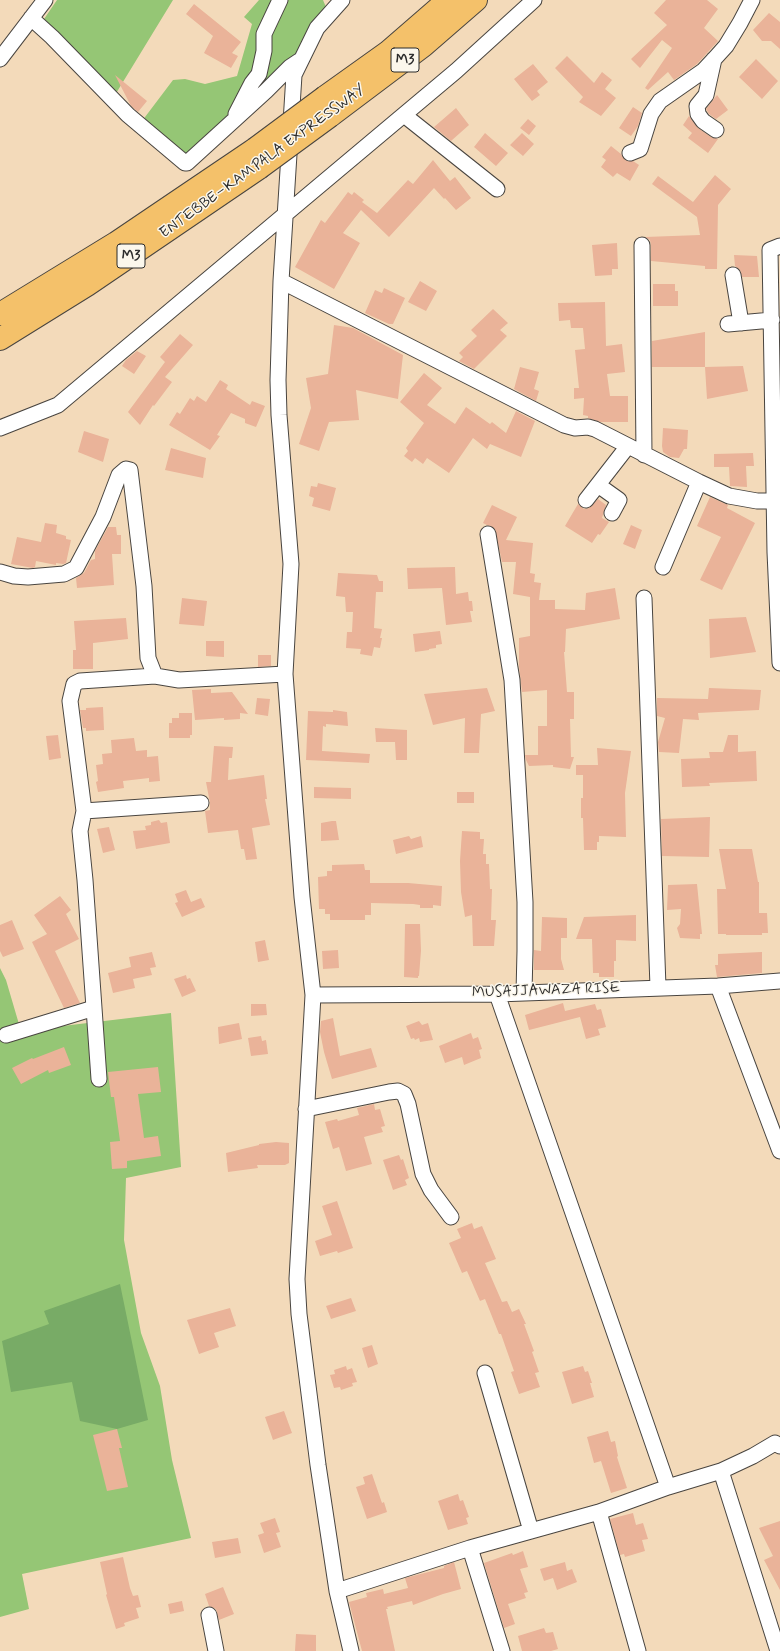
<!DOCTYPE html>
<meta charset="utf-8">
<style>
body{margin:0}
canvas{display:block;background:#f3daba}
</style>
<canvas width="780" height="1651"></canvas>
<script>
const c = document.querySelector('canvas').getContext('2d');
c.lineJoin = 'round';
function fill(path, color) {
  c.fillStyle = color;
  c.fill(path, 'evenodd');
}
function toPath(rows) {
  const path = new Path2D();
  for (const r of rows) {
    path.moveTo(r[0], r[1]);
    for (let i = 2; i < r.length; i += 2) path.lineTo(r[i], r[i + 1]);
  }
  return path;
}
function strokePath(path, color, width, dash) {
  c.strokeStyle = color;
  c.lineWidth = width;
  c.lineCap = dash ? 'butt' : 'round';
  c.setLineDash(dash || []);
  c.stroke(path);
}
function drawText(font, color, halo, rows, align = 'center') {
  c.font = font + ' Mynerve,sans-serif';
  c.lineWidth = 3;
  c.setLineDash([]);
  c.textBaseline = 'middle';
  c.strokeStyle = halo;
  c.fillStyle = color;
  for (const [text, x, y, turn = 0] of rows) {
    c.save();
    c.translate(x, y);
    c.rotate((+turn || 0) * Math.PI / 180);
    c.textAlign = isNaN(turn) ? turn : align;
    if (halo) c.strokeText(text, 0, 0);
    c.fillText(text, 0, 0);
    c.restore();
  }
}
fill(toPath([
 [57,0,173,0,115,95,42,22],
 [259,0,323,0,328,12,316,42,185,162,139,125,173,80,185,79,205,84,237,76,252,24,244,17],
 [0,968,6,980,21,1031,171,1013,181,1167,126,1178,124,1240,141,1333,160,1386,172,1460,191,1538,22,1574,29,1609,0,1617]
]), '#95c675');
fill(toPath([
 [120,1284,148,1420,117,1429,80,1421,72,1382,11,1392,2,1341,49,1324,44,1311]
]), '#78ab66');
fill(toPath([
 [666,0,707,0,718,9,704,28,718,41,697,64,674,80,668,72,648,90,645,88,672,48,662,40,640,68,631,59,667,25,654,13],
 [194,4,241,42,232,53,238,56,231,68,204,53,213,36,186,14],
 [769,13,780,22,780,49,771,41,762,41,753,30],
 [567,56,594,83,602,72,612,80,605,89,616,98,601,116,579,102,583,97,555,68],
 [756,59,778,81,762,99,739,77],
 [533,64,548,82,537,91,540,95,532,101,514,79],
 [115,75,147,101,138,112,131,106],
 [717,95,728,110,716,119,709,114,706,109],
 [633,107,642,113,638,126,631,136,619,128],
 [456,108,469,125,451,141,434,127],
 [689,116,698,128,711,137,718,139,708,153,688,138,692,133,683,125],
 [528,119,536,126,529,135,520,128],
 [485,133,508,153,496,166,474,147],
 [522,133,534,144,523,156,510,145],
 [611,146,621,154,625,160,633,161,639,165,630,181,617,173,613,177,601,167,606,160,602,157],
 [433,160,450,181,455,177,471,198,456,210,445,198,444,199,434,188,389,237,361,210,343,233,360,243,334,289,295,267,321,220,325,223,348,192,352,195,354,192,364,200,362,202,377,213,408,180,413,184],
 [715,175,731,189,718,205,717,269,705,269,705,266,651,261,651,245,650,240,645,237,700,235,697,217,652,184,658,176,693,202],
 [617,243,618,269,612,269,612,275,595,276,592,245],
 [734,255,757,256,759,277,742,277,740,270,735,266],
 [420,281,437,291,426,311,408,302],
 [653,284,675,284,675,291,678,291,678,306,653,306],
 [384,288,405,298,393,324,389,324,365,313,375,290,382,293],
 [605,302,606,346,622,344,625,372,607,374,610,396,628,396,628,422,600,422,588,418,588,416,583,415,584,398,574,399,574,388,579,388,575,350,585,349,583,328,571,328,570,320,559,321,558,303],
 [493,309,508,323,500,330,507,336,474,369,459,361,463,357,459,353,477,336,471,330],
 [334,325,353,328,403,355,398,399,356,390,359,420,329,422,319,451,299,444,311,408,306,378,328,374],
 [705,332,705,367,652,367,652,341],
 [180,334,193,345,165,377,172,382,154,406,153,405,140,425,128,412,165,362,160,357],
 [137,351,146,356,134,374,122,366,126,360],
 [743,366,748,391,707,399,705,367],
 [520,367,539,372,534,389,539,391,536,401,514,389],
 [424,373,442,388,427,405,455,424,466,407,490,424,492,422,506,433,516,411,535,421,521,457,490,444,487,449,473,438,449,473,427,458,423,464,415,458,412,462,404,456,408,451,406,448,424,423,400,402],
 [220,380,228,385,226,389,250,405,252,401,265,406,256,427,245,423,245,419,231,413,217,435,220,436,210,450,169,425,177,412,180,414,190,398,194,401,197,396,206,402],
 [663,428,688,430,687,449,684,449,679,458,670,457,663,452,662,446],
 [84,431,109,439,103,462,78,452],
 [171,448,206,458,203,478,165,470],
 [753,453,754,466,746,466,747,487,730,486,729,467,714,467,714,454],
 [318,483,336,488,330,511,312,506,314,498,309,496,311,486,317,487],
 [710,497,728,505,727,508,755,523,722,590,700,580,721,537,697,526],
 [598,499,606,505,602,518,609,522,600,535,598,534,592,543,565,526,578,504,584,509,589,508],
 [492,505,517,517,506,540,533,543,530,573,535,574,534,582,541,583,539,600,555,600,555,609,585,610,586,593,615,588,620,619,566,629,565,652,564,652,567,692,574,692,574,719,570,719,571,757,574,757,570,769,553,767,553,765,529,766,526,760,525,755,538,755,538,726,547,726,547,690,522,692,519,666,519,638,530,636,530,597,513,594,516,562,502,562,495,529,483,523],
 [45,523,57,525,56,533,66,536,66,539,71,540,66,563,63,564,56,563,56,565,36,561,35,567,33,568,11,564,17,537,41,542],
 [631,525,642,530,635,549,623,544],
 [108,527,116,527,117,535,121,535,121,554,112,554,114,585,77,588,76,578,84,573,91,560,95,559,95,551],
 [455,567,456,594,468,592,469,601,472,601,473,611,470,611,472,622,446,625,442,588,408,589,407,568],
 [338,573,377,575,379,581,383,581,383,592,376,592,374,628,382,629,380,638,382,638,380,648,374,647,372,656,360,654,361,649,346,648,347,632,352,632,353,612,346,612,345,597,336,596],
 [182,598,207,601,204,626,179,624],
 [746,617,756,652,710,658,709,619],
 [126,618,128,639,93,643,93,669,73,669,73,650,76,650,74,621],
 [440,631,442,644,436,645,436,648,429,649,429,650,415,652,413,634],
 [206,641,224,641,224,657,206,656],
 [258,655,271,655,271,666,258,667],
 [487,688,495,711,481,714,479,753,464,753,465,718,433,725,424,694],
 [709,688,761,690,759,710,698,713,699,720,683,719,679,753,659,752,658,742,665,718,657,716,657,698,708,699],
 [211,689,211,693,232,692,248,714,240,713,240,719,224,720,224,718,195,720,192,690],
 [257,698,270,699,268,716,255,714],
 [103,707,104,730,86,731,86,728,83,728,80,710,86,710,86,708],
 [333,710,347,712,348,726,326,724,326,727,323,726,322,751,370,754,369,763,306,760,308,711,333,712],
 [179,713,192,713,192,735,190,735,190,738,169,738,169,723,172,723,172,718,179,718],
 [375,728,407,730,407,760,396,760,395,742,376,742],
 [58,735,61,758,49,760,46,736],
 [728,735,738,735,738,752,756,751,757,781,709,783,710,786,682,787,681,759,710,758,709,752,723,752],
 [134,738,136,751,147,750,147,757,158,756,160,781,149,782,149,778,123,781,124,788,98,792,96,782,98,781,96,765,103,764,102,754,112,753,111,740],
 [214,746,233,747,232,758,229,758,228,780,264,775,267,799,265,799,270,825,252,828,257,859,246,860,244,849,241,849,238,830,208,833,205,811,210,810,210,803,206,782,211,782],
 [597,748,631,751,625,793,626,837,599,836,599,842,597,842,597,850,584,850,583,818,581,818,581,798,583,798,583,775,576,775,576,765,598,765],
 [314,787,351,788,351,799,314,798],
 [457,792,474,792,474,803,457,803],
 [710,817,709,857,662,856,661,819],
 [159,820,161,823,167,822,170,843,136,849,133,831,146,830,145,826,151,825,151,822],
 [332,821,336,821,339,840,321,841,321,823],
 [109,827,115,850,103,853,97,829],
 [462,831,480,832,480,839,484,839,483,854,486,854,486,864,489,864,490,889,492,889,491,920,496,920,494,946,473,946,472,915,465,917,461,892,460,861],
 [409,836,411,839,421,836,423,847,396,854,393,840],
 [719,849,752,849,758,882,759,882,759,913,767,913,768,933,762,933,762,935,726,935,726,934,718,934,717,889,726,889],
 [364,864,365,870,370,870,370,883,408,883,442,886,441,906,433,905,433,908,420,908,420,905,413,904,371,903,371,915,365,915,365,920,330,920,330,914,325,914,325,909,319,909,318,877,327,876,327,871,332,871,332,865],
 [697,884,702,934,700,934,700,939,680,938,677,928,680,924,681,909,667,910,668,885],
 [186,890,191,902,201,898,205,907,182,917,175,903,178,902,175,894],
 [60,896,71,910,66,914,79,939,55,951,80,1003,64,1008,32,942,47,934,34,915],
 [636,915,636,941,616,940,616,961,614,961,614,977,599,977,599,973,593,973,592,939,576,939,584,917],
 [542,917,567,918,567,938,561,938,561,959,564,970,534,970,534,950,541,951],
 [12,920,24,949,3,957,0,951,0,925],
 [405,924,420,924,421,951,419,976,418,976,418,978,404,977],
 [265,940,269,960,258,962,255,942],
 [338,950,339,968,323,969,322,951],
 [152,952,156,967,150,968,152,975,133,979,135,988,113,993,108,973,131,967,129,957],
 [762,952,762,973,717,977,715,965,718,965,718,954],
 [186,975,187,979,190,978,196,991,182,997,174,979],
 [563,1003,565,1011,595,1004,597,1010,601,1009,606,1027,598,1029,600,1035,586,1039,580,1017,529,1030,525,1015],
 [251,1004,266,1004,267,1015,251,1016],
 [333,1018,340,1056,371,1048,377,1067,332,1079,324,1052,320,1032,321,1021],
 [419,1021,422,1025,428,1023,433,1040,420,1042,419,1038,415,1040,414,1038,411,1039,406,1026],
 [239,1023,242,1039,219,1044,218,1027],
 [471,1033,473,1039,478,1037,482,1049,479,1050,481,1058,464,1065,462,1057,445,1063,439,1046],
 [261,1036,262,1041,266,1040,268,1054,251,1056,248,1038],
 [64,1047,71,1065,49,1073,48,1070,21,1084,12,1068,32,1058,33,1059],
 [158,1067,161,1092,138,1094,144,1138,158,1136,161,1156,127,1161,127,1168,112,1169,110,1142,120,1141,114,1097,111,1097,108,1072],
 [374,1104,375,1110,380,1109,385,1126,381,1127,383,1132,364,1137,372,1164,346,1171,339,1147,333,1149,325,1122,337,1119,338,1121,359,1115,357,1108],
 [276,1142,289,1143,289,1163,285,1165,257,1165,258,1168,228,1172,226,1153,259,1145,259,1144],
 [399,1155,401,1160,403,1159,409,1178,405,1180,407,1185,393,1190,383,1160],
 [337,1201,353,1248,338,1253,337,1251,320,1256,315,1241,332,1235,322,1206],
 [472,1223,474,1229,482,1226,496,1259,485,1263,502,1302,507,1301,512,1312,519,1309,526,1324,524,1324,534,1351,532,1352,539,1372,535,1373,540,1387,519,1394,511,1372,514,1371,501,1334,499,1334,485,1299,480,1301,467,1271,462,1273,449,1243,461,1238,457,1229],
 [351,1298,356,1311,331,1319,326,1306],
 [230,1308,236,1326,214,1333,219,1347,199,1354,187,1320],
 [372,1345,378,1364,368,1368,362,1348],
 [346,1366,347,1370,352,1368,357,1382,352,1383,353,1386,341,1390,340,1387,334,1388,330,1375,335,1374,334,1370],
 [583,1366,585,1372,588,1371,592,1383,590,1383,594,1397,572,1404,562,1372],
 [284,1411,292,1433,273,1440,265,1417],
 [117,1429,122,1448,119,1448,128,1487,107,1491,93,1435],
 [608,1431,611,1442,615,1441,618,1456,617,1457,627,1488,611,1493,601,1461,594,1463,587,1437],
 [372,1474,382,1503,384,1502,387,1512,367,1519,356,1487,365,1484,363,1477],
 [458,1494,460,1501,463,1500,469,1517,466,1518,468,1524,448,1530,438,1501],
 [633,1513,636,1525,643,1523,648,1539,642,1540,645,1551,625,1557,624,1554,620,1555,610,1519],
 [275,1518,280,1532,276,1533,281,1547,264,1553,258,1535,264,1533,260,1523],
 [780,1521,780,1590,764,1560,773,1556,759,1528],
 [238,1538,241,1553,215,1558,212,1542],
 [523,1551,528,1567,520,1569,528,1592,524,1593,526,1598,508,1604,515,1624,504,1628,484,1563,512,1553,513,1555],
 [123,1557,130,1588,133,1596,138,1595,141,1607,136,1608,139,1618,124,1623,125,1626,116,1629,106,1595,107,1594,100,1562],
 [454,1562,461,1589,443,1594,413,1605,412,1601,387,1607,388,1609,386,1609,395,1651,362,1651,349,1602,367,1597,366,1593,383,1589,384,1594,408,1588,405,1578,444,1568,444,1566],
 [565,1562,567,1571,572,1569,577,1582,557,1590,553,1578,544,1581,540,1569],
 [223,1587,234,1614,219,1620,216,1609,209,1606,205,1594],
 [182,1601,184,1611,170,1614,168,1604],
 [544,1628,546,1633,553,1632,558,1649,551,1651,522,1651,518,1636],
 [296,1634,316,1635,316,1651,295,1651]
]), '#eab399');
const minor = toPath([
 [342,0,317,28,294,75,281,281,278,380,279,415,291,564,285,674,302,897,313,995,297,1279,299,1314,318,1465,337,1591,351,1651],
 [31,18,52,37,128,115,185,163,187,163,266,91,290,67,299,61],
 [0,59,45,0],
 [714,59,706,95,697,106,698,114,703,121,716,130],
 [236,114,252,83,259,74,264,51,264,34,280,0],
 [404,115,497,189],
 [630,153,640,149,651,114,660,101,703,71,717,56,726,46,740,23,752,0],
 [642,245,644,455],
 [780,246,770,250,775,552,780,663],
 [733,275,741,323],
 [281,281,564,425,575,428,588,427,595,429,699,482,729,496,757,501,780,501],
 [728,324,772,320],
 [0,428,58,405,456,71,534,0],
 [598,485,619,500,612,513],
 [586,500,628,446],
 [488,534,512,680,525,902,525,951,524,993],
 [663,567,699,482],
 [0,572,14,576,28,577,64,574,76,568,103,517,119,475,126,469,130,470,144,586,148,658,155,676],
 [644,598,658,987],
 [84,811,201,803],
 [718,986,780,1151],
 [497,994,668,1487],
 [313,995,497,994,718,986,780,981],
 [6,1035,94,1008],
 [99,1079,85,880,80,831,84,811,70,701,74,684,80,681,155,676,179,680,285,674],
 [306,1109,389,1092,398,1091,404,1094,408,1104,423,1174,431,1190,451,1217],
 [485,1373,531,1531],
 [721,1471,778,1651],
 [599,1512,638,1651],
 [470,1548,502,1651],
 [337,1591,470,1548,599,1512,668,1487,721,1471,753,1456,775,1443,780,1446],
 [209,1615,216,1651]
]);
const highway = toPath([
 [325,97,388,52,448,0],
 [330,116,423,46,476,0],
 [0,314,116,243,255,149],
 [0,339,87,285,259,168]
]);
strokePath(minor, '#494540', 17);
strokePath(highway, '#494540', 24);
strokePath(minor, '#fff', 15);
strokePath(highway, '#f4c16a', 22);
const highwayBridge = toPath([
 [255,149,325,97],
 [259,168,330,116]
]);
strokePath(highwayBridge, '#494540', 24, []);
strokePath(highwayBridge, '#f4c16a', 22);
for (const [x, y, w] of [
 [405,60,28],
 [131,256,28]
]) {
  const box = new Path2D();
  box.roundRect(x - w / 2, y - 12, w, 24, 3);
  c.fillStyle = '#fbf7ec';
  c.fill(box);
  strokePath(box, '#2b2b2b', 1);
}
drawText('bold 14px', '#2b2b2b', null, [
 ["M3",405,60],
 ["M3",131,256]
]);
drawText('15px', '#2b2b2b', '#fbf7ec', [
 ["ENTEBBE–KAMPALA EXPRESSWAY",263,162,-36],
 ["MUSAJJAWAZA RISE",546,991,-2]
]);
</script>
